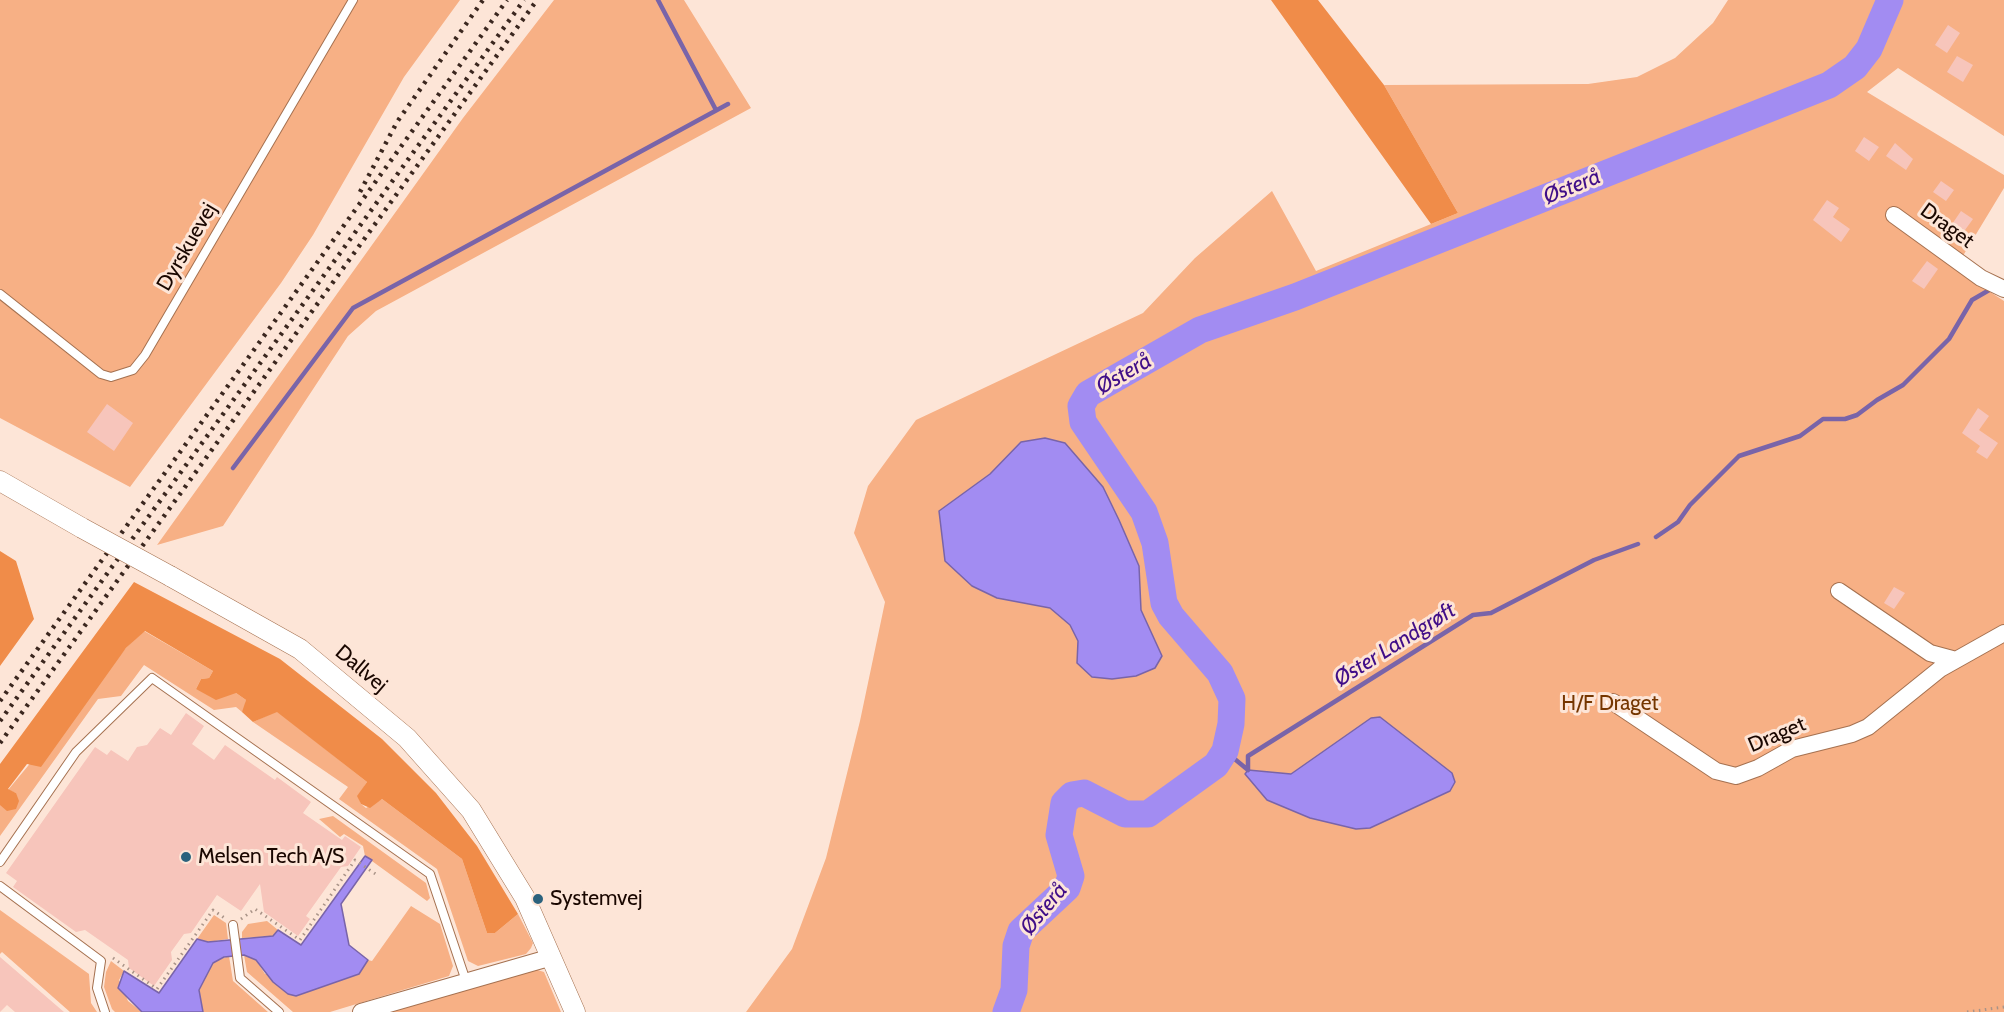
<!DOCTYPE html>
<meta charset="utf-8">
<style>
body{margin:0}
canvas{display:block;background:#fde5d7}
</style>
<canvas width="2004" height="1012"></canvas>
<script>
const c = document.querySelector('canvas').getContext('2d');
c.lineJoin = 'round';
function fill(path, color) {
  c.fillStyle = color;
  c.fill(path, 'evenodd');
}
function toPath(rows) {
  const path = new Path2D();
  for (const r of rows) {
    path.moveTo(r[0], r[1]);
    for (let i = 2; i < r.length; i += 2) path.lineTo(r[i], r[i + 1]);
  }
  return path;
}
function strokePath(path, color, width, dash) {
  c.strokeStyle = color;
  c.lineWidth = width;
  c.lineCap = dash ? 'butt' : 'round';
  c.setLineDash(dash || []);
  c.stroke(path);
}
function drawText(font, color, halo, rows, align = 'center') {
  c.font = font + ' Cabin,sans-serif';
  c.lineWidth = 6;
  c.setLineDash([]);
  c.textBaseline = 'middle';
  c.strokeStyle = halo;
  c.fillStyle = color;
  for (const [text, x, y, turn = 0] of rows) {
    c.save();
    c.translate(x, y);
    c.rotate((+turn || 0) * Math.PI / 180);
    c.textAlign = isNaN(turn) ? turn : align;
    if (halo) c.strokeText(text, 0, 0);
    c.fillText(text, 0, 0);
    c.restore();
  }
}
fill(toPath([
 [0,0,460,0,404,77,313,235,281,283,130,487,0,418],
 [554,0,684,0,751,108,376,311,348,336,223,526,157,545,463,118],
 [1728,0,2004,0,2004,136,1898,68,1867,92,2004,175,2004,188,1955,269,2004,301,2004,628,1938,663,1880,716,1716,778,1740,784,1793,756,1851,742,1952,670,2004,639,2004,1012,746,1012,792,949,826,858,860,721,885,602,854,533,868,486,916,420,1143,313,1195,258,1272,191,1316,271,1458,213,1384,85,1588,84,1637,77,1675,58,1713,23],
 [144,631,213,671,209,678,201,679,196,689,236,693,246,700,245,708,242,712,236,707,214,710,144,665,121,696,98,699,0,836,0,805,16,793,8,790,126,648],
 [277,711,367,782,358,796,361,804,366,808,382,799,462,859,487,933,495,933,518,914,533,943,531,948,526,954,478,966,468,961,437,869,339,799,348,787,253,722],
 [333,816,426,883,430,898,427,901,365,856,363,846,344,834,340,837,319,819],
 [411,906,440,924,453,966,449,976,330,1012,293,1012,247,972,244,955,256,960,265,974,359,974,368,960,372,961],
 [0,910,89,974,91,1003,97,1012,70,1012,2,952,0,954],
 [214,915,226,923,228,939,208,942,197,939],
 [267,921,278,930,273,936,242,938,242,932,248,924],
 [229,956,233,981,268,1012,203,1012,199,990,204,977,213,962],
 [111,961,124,971,119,980,128,1001,142,1012,115,1012,112,1009,104,987,106,972],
 [534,969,544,972,561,1012,384,1012]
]), '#f7b085');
fill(toPath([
 [1271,0,1318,0,1384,85,1458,213,1431,224],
 [0,551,16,561,34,619,0,666],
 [134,582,280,659,382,739,436,793,477,846,518,914,495,933,487,933,462,859,382,799,370,808,361,804,357,796,367,782,277,712,253,722,242,712,246,700,236,693,216,700,196,689,201,679,209,678,213,671,145,631,126,648,41,767,27,764,8,789,16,793,19,801,16,809,7,811,0,805,0,764]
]), '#f08c49');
const water = toPath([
 [1045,438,1065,443,1103,487,1119,520,1139,566,1141,610,1162,656,1155,668,1136,676,1112,679,1092,677,1077,663,1078,641,1070,625,1050,608,997,598,972,586,945,561,939,511,990,474,1021,442,1045,438],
 [1380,717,1452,773,1455,782,1450,791,1370,828,1356,829,1310,818,1267,800,1245,774,1248,770,1291,774,1371,718,1380,717],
 [365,856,372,860,341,904,349,945,368,960,359,974,296,996,288,994,273,982,256,960,244,955,224,957,213,963,199,990,203,1012,142,1012,118,988,124,971,159,993,197,939,208,942,273,936,278,930,301,945,365,856]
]);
fill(water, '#a28cf2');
strokePath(water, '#7964a9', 1.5);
strokePath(toPath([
 [658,0,716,110],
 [233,468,353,308,728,104],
 [1656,537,1678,522,1690,505,1739,456,1800,436,1823,419,1845,419,1857,415,1877,400,1903,385,1949,339,1972,300,1991,289],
 [1225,751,1248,770],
 [1248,770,1248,756,1473,615,1491,613,1594,560,1638,544]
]), '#7964a9', 4.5);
strokePath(toPath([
 [1006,1012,1014,990,1016,946,1021,931,1067,888,1071,876,1059,835,1064,803,1072,795,1084,793,1125,814,1148,814,1216,765,1225,751,1231,724,1232,699,1220,673,1171,616,1164,603,1155,543,1144,512,1083,422,1081,406,1088,394,1200,330,1295,297,1829,85,1855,67,1869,49,1890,0]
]), '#a28cf2', 27);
fill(toPath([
 [1948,25,1960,33,1947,53,1935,45],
 [1957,56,1973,65,1963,82,1947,72],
 [1864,137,1879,147,1869,161,1855,151],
 [1895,143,1913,159,1906,170,1886,156],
 [1941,181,1954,190,1946,201,1933,192],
 [1827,200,1839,208,1833,217,1850,229,1841,242,1813,220],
 [1961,211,1973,219,1957,241,1946,233],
 [1927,261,1938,269,1924,289,1912,281],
 [107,404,133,423,114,451,87,432],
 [1978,408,1989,416,1979,430,1998,443,1987,459,1976,452,1980,446,1962,433],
 [1894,587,1905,593,1894,609,1884,603],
 [186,713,204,726,192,744,214,760,225,745,275,780,277,777,311,802,303,813,342,840,345,836,361,847,348,866,341,867,306,916,310,919,298,936,264,912,260,884,241,911,217,895,191,933,184,934,171,952,172,960,154,986,129,968,128,960,85,930,76,932,13,887,17,881,6,873,95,747,107,755,111,750,128,761,137,747,147,745,160,728,171,735],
 [0,957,64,1012,15,1012,7,1005,0,1012]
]), '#f7c5bb');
const service = toPath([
 [0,294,101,374,111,377,133,370,145,355,353,0],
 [0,862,76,752,152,678,430,874,466,981],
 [0,886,101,961,97,988,105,1012],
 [233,925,240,978,279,1012]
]);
const minor = toPath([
 [1894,215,1981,278,2004,289],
 [1839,591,1930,653,1956,660],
 [1613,702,1716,771,1736,776,1758,768,1792,749,1852,734,1868,727,1940,669,2004,633],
 [361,1012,552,957]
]);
const tertiary = toPath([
 [0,481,82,528],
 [170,576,300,649,407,738,471,810,525,898,575,1012]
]);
strokePath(service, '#a57150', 10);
strokePath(minor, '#a57150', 18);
strokePath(tertiary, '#a57150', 21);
strokePath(toPath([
 [241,919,255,909,300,940,355,860,377,875],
 [113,958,157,989,213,910,226,919],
 [1967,1012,2004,1007]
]), '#a99387', 3, [1.5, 4.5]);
strokePath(service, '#fff', 8);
strokePath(minor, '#fff', 16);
strokePath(tertiary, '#fff', 20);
strokePath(toPath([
 [360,192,397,122,483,0],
 [0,701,507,0],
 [0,721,524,0],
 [0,743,537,0]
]), '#3b271f', 4.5, [3, 6]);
const tertiaryBridge = toPath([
 [82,528,170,576]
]);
strokePath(tertiaryBridge, '#a57150', 21, []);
strokePath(tertiaryBridge, '#fff', 20);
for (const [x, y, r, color] of [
 [186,857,6,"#2b627d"],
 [538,899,6,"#2b627d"]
]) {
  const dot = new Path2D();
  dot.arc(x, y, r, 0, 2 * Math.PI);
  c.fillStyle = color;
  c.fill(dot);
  strokePath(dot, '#fde5d7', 2);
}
drawText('21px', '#1a0700', '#fde5d7', [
 ["Draget",1947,226,36],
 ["Dyrskuevej",187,247,-60],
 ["Dallvej",361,669,40],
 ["Draget",1777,735,-23]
]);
drawText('21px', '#753600', '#fde5d7', [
 ["H/F Draget",1610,704]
]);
drawText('21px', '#1a0700', '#fde5d7', [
 ["Melsen Tech A/S",198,857],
 ["Systemvej",550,899]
], 'left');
drawText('italic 22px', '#400e88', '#fde5d7', [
 ["Østerå",1572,187,-22],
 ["Østerå",1124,374,-30],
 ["Øster Landgrøft",1395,645,-32],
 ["Østerå",1044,909,-50]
]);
</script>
